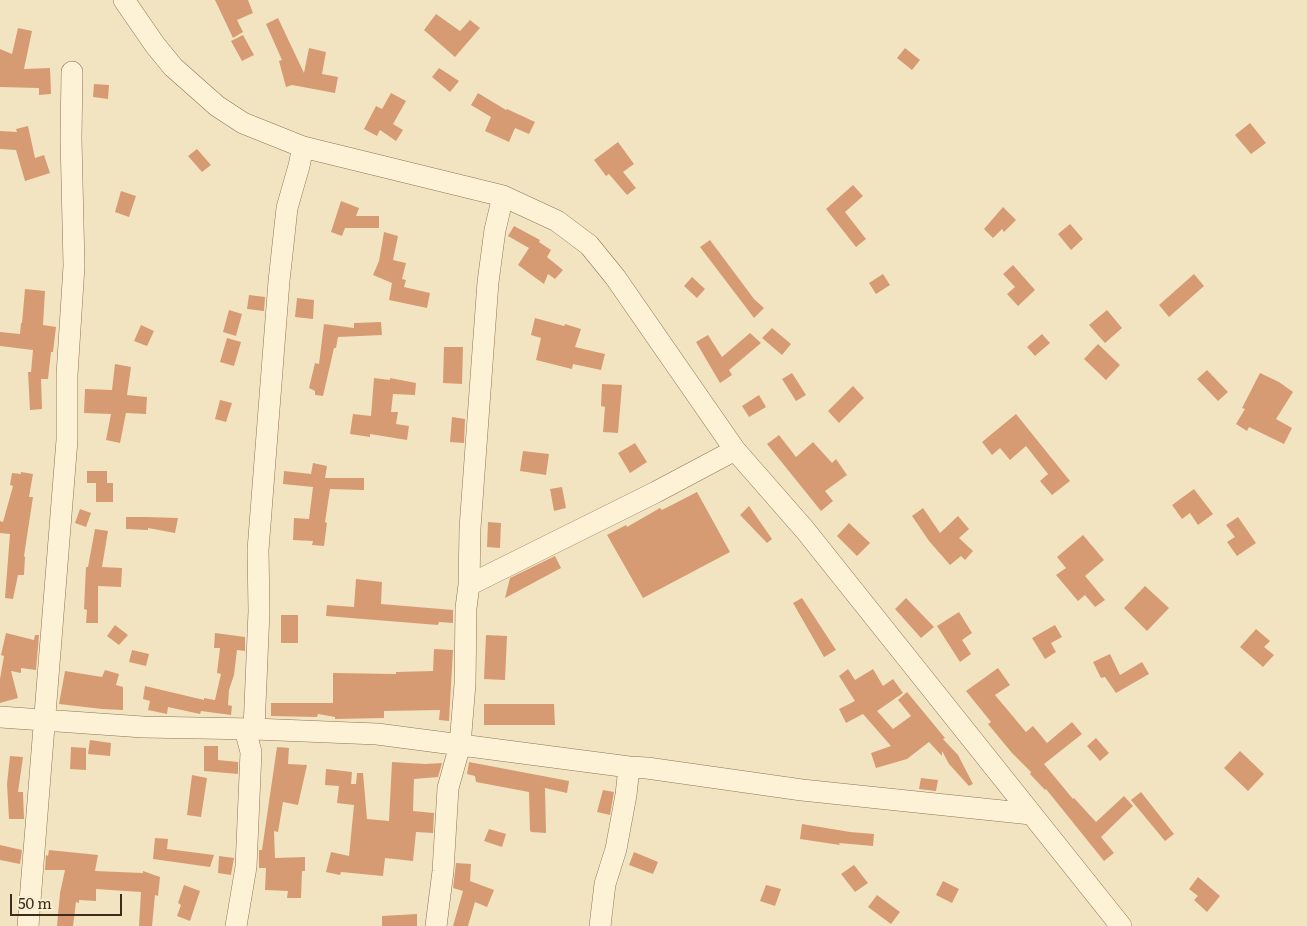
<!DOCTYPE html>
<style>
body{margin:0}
#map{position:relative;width:1307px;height:926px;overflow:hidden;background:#f3e4c1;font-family:Literata,serif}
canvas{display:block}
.scale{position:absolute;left:10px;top:894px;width:112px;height:22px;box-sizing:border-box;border:2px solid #3d2c1c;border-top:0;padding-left:6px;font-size:15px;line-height:18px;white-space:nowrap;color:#3d2c1c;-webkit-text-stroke:4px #f9eed2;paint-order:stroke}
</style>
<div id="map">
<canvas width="1307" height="926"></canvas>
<div class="scale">50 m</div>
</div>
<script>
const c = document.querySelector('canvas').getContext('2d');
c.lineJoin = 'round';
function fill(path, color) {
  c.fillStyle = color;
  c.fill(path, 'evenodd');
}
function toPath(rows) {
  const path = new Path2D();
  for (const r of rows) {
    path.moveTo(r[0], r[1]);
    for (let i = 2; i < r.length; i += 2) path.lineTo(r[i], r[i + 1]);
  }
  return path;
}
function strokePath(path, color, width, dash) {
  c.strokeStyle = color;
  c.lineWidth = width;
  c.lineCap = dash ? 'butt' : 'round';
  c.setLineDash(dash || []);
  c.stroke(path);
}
fill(toPath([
 [215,0,248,0,253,13,237,20,243,32,233,38],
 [436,14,460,31,470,20,480,28,455,57,424,30],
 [278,18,304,73,309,48,326,52,322,74,338,77,335,93,292,85,286,87,279,61,282,60,266,24],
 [18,28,32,31,24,69,50,68,51,94,39,95,39,88,0,87,0,49,12,54],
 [243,35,254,55,242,61,231,41],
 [905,48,920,60,912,70,897,58],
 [439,68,459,81,450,92,432,77],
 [94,84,109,85,108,99,93,97],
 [391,93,406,101,393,124,403,130,396,141,380,130,377,136,364,129,376,106,382,109],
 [478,93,506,110,507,109,535,122,529,134,515,128,509,142,485,131,491,117,471,105],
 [1250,123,1266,143,1251,154,1235,135],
 [28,126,35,158,44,155,50,173,25,181,16,150,0,149,0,131,17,132,16,129],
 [618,142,634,164,623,172,636,188,627,195,609,174,606,176,594,160],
 [197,149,211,165,202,172,188,156],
 [853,185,863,196,845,212,866,239,856,247,826,209],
 [121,191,136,196,129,217,115,212],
 [341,201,359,208,356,216,379,216,379,228,345,228,342,236,331,232],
 [1003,207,1016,220,1004,232,1002,229,993,238,984,229],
 [1070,224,1083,239,1071,250,1058,234],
 [514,226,540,240,539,242,551,250,547,257,563,270,555,279,548,274,544,284,518,265,529,248,508,236],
 [384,232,398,236,393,260,406,263,402,279,406,280,404,287,430,293,427,308,389,300,392,283,373,275,379,261],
 [710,240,754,299,764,308,754,318,700,247],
 [1013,265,1035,290,1018,306,1007,294,1015,287,1003,274],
 [883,274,890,285,876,294,869,283],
 [1194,274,1204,286,1169,317,1159,305],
 [692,277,705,289,697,298,684,286],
 [25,289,45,291,43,325,56,327,53,352,51,352,48,379,41,379,42,409,30,410,28,372,31,372,33,350,0,346,0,332,20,334,21,323,22,323],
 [249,295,265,297,264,311,247,309],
 [297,298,314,300,313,319,295,317],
 [229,310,242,314,236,336,223,332],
 [1107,310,1122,328,1105,343,1089,325],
 [535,318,564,326,565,324,581,329,575,347,605,354,601,370,573,364,572,369,536,360,541,338,531,335],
 [381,322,382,335,338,337,336,348,334,348,323,396,315,395,315,391,309,388,315,363,319,364,324,324,354,328,354,323],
 [141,325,154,331,147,346,134,341],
 [772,328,791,344,782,355,762,338],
 [750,333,761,343,729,370,732,375,720,383,696,342,708,335,722,357],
 [1042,334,1050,343,1035,356,1027,347],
 [227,338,241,342,234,366,220,362],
 [1098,344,1120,365,1106,380,1084,359],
 [444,347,463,347,462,384,443,383],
 [115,364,131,367,127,395,147,397,146,414,126,413,120,443,106,440,111,414,84,413,85,389,112,390],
 [1207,370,1228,392,1218,401,1197,379],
 [792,373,806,395,796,401,782,379],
 [1260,373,1279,382,1293,392,1276,419,1292,428,1284,444,1249,427,1247,431,1236,424,1245,409,1242,408],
 [374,378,390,380,390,378,416,383,415,395,393,394,391,412,398,412,396,424,409,426,407,440,370,434,370,437,350,434,353,414,371,416],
 [602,384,622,385,618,433,603,432,605,407,601,406],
 [853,386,864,398,839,423,828,411],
 [759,395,766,407,749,417,742,406],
 [220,400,232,403,226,422,215,419],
 [1016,414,1070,481,1052,495,1040,481,1048,474,1026,446,1010,460,1000,448,992,455,982,442],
 [452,417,465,419,464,443,450,442],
 [779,435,796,457,813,442,832,463,836,459,847,475,825,491,833,501,821,511,767,444],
 [635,443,647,462,630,473,618,453],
 [523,451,549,454,546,475,520,471],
 [313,463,327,466,325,478,364,478,364,490,330,489,325,522,327,523,324,546,312,545,313,541,293,540,294,518,309,519,313,487,283,484,284,471,311,474],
 [87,471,107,471,107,483,87,483],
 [21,472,33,474,29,497,33,497,24,556,25,557,24,575,18,575,13,599,5,598,10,534,0,533,0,521,3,522,13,486,10,485,12,473,21,474],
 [96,483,113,483,113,502,96,502],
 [562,487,566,508,554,511,550,489],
 [1194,489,1213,514,1198,525,1190,513,1182,519,1172,505],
 [697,492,730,552,643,598,607,535,626,525,627,527,660,508,662,510],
 [749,506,772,539,767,543,740,515],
 [923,508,940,533,958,516,969,529,959,538,973,551,965,560,961,556,950,565,929,541,912,516],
 [80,509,91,513,86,527,75,523],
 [126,517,146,517,178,518,175,533,148,528,148,530,126,529],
 [1238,517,1256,543,1237,556,1227,542,1235,537,1226,525],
 [488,522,501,523,500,548,487,547],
 [849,523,870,543,857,556,837,536],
 [95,529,108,531,102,567,122,568,121,587,98,586,98,623,86,623,87,610,84,609,86,567,88,567],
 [1083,535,1104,560,1085,576,1105,600,1095,607,1085,595,1078,601,1056,575,1066,568,1057,557],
 [555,556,561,568,505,598,510,578],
 [356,579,382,582,381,604,453,610,453,623,439,622,438,625,326,616,327,605,354,607],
 [1145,586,1169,608,1147,631,1124,608],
 [802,598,836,650,824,657,793,603],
 [906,598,934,627,921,638,895,609],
 [959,612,972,633,962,640,971,654,960,662,937,626],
 [281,615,298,615,298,643,281,643],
 [115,625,128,635,119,645,107,636],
 [1055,625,1062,637,1051,643,1056,652,1045,659,1032,638],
 [1256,629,1270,641,1264,647,1274,655,1263,667,1240,647],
 [6,633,34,640,35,635,39,635,36,670,21,668,21,673,11,671,18,698,0,703,0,679,4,656,1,655],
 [215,633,245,637,245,651,237,650,234,675,229,690,228,705,232,706,231,715,201,711,200,714,168,707,167,714,148,710,150,701,143,699,145,686,204,700,204,698,215,700,221,674,217,673,220,648,214,648],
 [486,635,507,636,505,680,484,679],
 [434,649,453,650,449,721,439,720,440,710,384,711,384,718,335,719,335,717,318,714,317,717,271,716,271,703,333,703,333,673,396,674,396,672,433,671],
 [132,650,149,654,146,666,129,662],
 [1110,654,1120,675,1142,662,1149,674,1116,693,1105,677,1101,678,1093,662],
 [998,668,1010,685,995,695,1026,732,1033,726,1047,743,1072,722,1082,734,1044,764,1073,799,1074,798,1096,822,1124,796,1133,806,1101,837,1114,853,1104,861,1046,789,1045,790,1030,774,1031,772,1012,753,988,724,991,722,966,691],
 [848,669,855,680,873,669,883,686,893,679,903,693,877,711,893,729,911,716,898,700,907,692,945,738,943,739,958,755,973,784,969,786,949,764,942,751,942,756,929,742,907,759,876,768,871,753,891,746,863,714,846,723,839,709,855,701,839,676],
 [105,670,119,674,116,685,123,687,123,710,102,709,59,704,65,671,102,677],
 [484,704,554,704,555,725,484,725],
 [1096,738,1109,753,1100,761,1087,746],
 [90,740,111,743,110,756,88,754],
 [204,746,218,746,218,760,238,762,238,774,204,771],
 [71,747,86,748,86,770,70,769],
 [277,747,289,748,288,764,307,765,298,805,283,802,278,832,274,831,275,858,305,857,305,871,302,871,301,898,287,898,288,891,265,890,266,868,259,868,259,850,262,850],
 [1240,751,1264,774,1248,791,1224,768],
 [10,756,23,757,18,792,23,792,24,819,9,819,7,784],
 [392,762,425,764,442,763,438,777,414,779,413,811,434,813,433,833,416,832,413,861,385,858,383,876,341,872,340,875,326,872,331,852,349,856,354,805,337,803,339,786,325,785,326,769,352,772,351,784,356,784,357,773,363,773,367,819,389,821],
 [469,762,569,781,567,793,545,788,546,833,531,832,530,830,529,792,476,782,475,776,467,774],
 [192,775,207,778,201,817,187,815],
 [921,778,938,780,936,791,919,789],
 [603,790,614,792,610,815,597,812],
 [1141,792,1174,834,1165,841,1131,800],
 [802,824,850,832,874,834,873,846,839,843,840,845,800,839],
 [489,829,506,834,502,847,484,841],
 [155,838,168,839,167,849,214,855,210,867,153,859],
 [0,845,22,850,20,864,0,860],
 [49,850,98,855,95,871,143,873,143,871,160,877,158,896,155,895,152,926,139,926,141,892,96,889,96,901,79,900,79,903,76,902,73,926,57,926,60,893,65,870,45,870,46,855,48,856],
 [634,852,658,862,653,874,629,865],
 [219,856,234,858,231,875,218,873],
 [456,863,471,864,470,881,494,890,487,907,475,902,468,926,453,926,463,891,453,888],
 [854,865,868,883,855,892,841,874],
 [1198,877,1220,896,1207,912,1194,900,1198,896,1189,889],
 [943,881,959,889,952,903,936,895],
 [184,885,200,891,190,921,177,916,181,905,178,903],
 [766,885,781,889,775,906,760,901],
 [877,895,900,912,891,924,868,907],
 [417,914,417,926,382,926,382,916]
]), '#d69b73');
const minor = toPath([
 [124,0,155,45,173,67,217,106,243,123,303,147,503,196,557,221,589,245,615,277,735,450,805,530,1121,926],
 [469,585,656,492,735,450],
 [0,717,143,727,254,729,377,734,629,767,647,768,802,790,1031,814],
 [254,729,259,611,258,550,279,281,287,208,299,166,303,147],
 [28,926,67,440,67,375,74,266,71,138,72,72],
 [236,926,246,867,251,752,245,729],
 [436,926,443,871,448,788,460,745,465,684,466,608,469,585,470,528,488,282,495,230,503,196],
 [600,926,605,884,616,849,626,795,629,767]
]);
strokePath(minor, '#8f7456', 22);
strokePath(minor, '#fdf1d6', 21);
</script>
